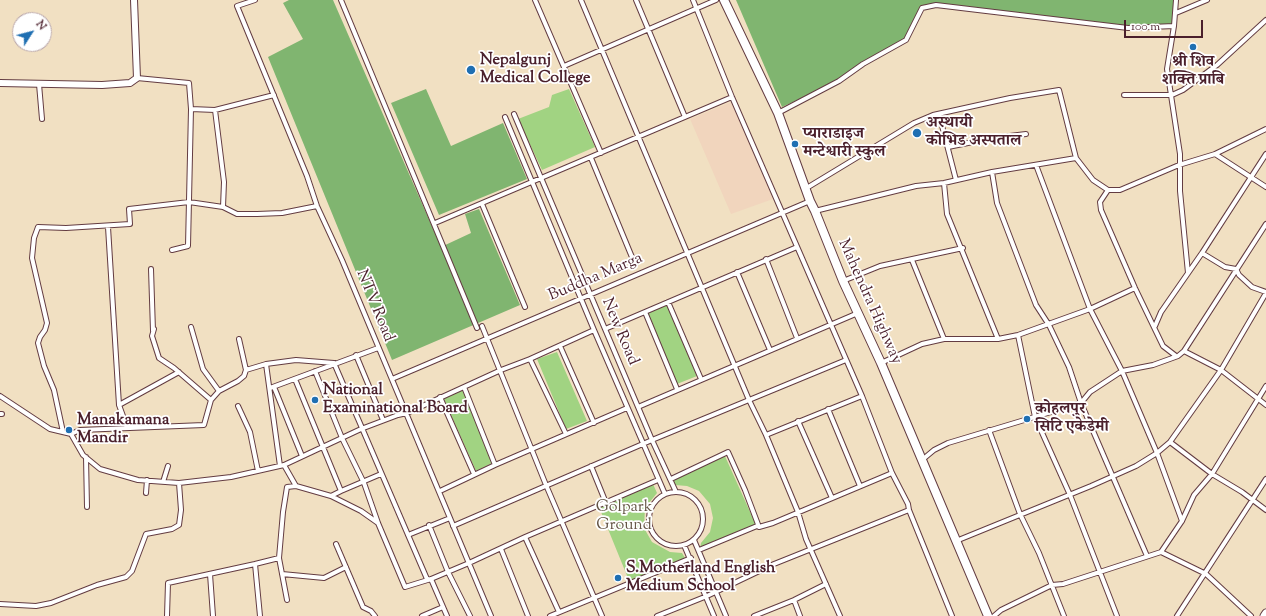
<!DOCTYPE html>
<meta charset="utf-8">
<style>
body{margin:0}
#map{position:relative;width:1266px;height:616px;overflow:hidden;background:#f1e0c2;font-family:"Sorts Mill Goudy",serif}
canvas{display:block}
.north{position:absolute;left:12px;top:12px;width:40px;height:40px;box-sizing:border-box;background:#fff;border:1px solid #b7a5aa;border-radius:50%;rotate:54deg;font-size:11px;font-weight:700;line-height:16px;text-align:center;color:#4a1f2b}
.north::after{content:'';display:block;margin:auto;width:14px;height:18px;background:#1f6fb2;clip-path:polygon(50% 0,100% 100%,50% 72%,0 100%)}
.scale{position:absolute;left:1124px;top:20px;width:79px;height:18px;box-sizing:border-box;border:2px solid #4a1f2b;border-top:0;padding-left:5px;font-size:12px;line-height:14px;white-space:nowrap;color:#4a1f2b;-webkit-text-stroke:3px #fff;paint-order:stroke}
</style>
<div id="map">
<canvas width="1266" height="616"></canvas>
<div class="north">N</div>
<div class="scale">100 m</div>
</div>
<script>
const c = document.querySelector('canvas').getContext('2d');
c.lineJoin = 'round';
function fill(path, color) {
  c.fillStyle = color;
  c.fill(path, 'evenodd');
}
function toPath(rows) {
  const path = new Path2D();
  for (const r of rows) {
    if (r.length === 3) {
      path.moveTo(r[0] + r[2], r[1]);
      path.arc(r[0], r[1], r[2], 0, 2 * Math.PI);
      continue;
    }
    path.moveTo(r[0], r[1]);
    for (let i = 2; i < r.length; i += 2) path.lineTo(r[i], r[i + 1]);
  }
  return path;
}
function strokePath(path, color, width, dash) {
  c.strokeStyle = color;
  c.lineWidth = width;
  c.lineCap = dash ? 'butt' : 'round';
  c.setLineDash(dash || []);
  c.stroke(path);
}
function drawText(font, color, halo, rows, align = 'center') {
  c.font = font + ' "Sorts Mill Goudy","Noto Serif Devanagari",serif';
  c.lineWidth = 3.5;
  c.setLineDash([]);
  c.textBaseline = 'middle';
  c.strokeStyle = halo;
  c.fillStyle = color;
  for (const [text, x, y, turn = 0] of rows) {
    c.save();
    c.translate(x, y);
    c.rotate((+turn || 0) * Math.PI / 180);
    c.textAlign = isNaN(turn) ? turn : align;
    if (halo) c.strokeText(text, 0, 0);
    c.fillText(text, 0, 0);
    c.restore();
  }
}
fill(toPath([
 [731,102,773,199,731,214,690,119]
]), '#f1d5bd');
fill(toPath([
 [569,89,595,147,542,170,518,119,549,107,552,95],
 [667,303,697,376,677,384,647,313],
 [557,352,587,421,566,429,537,359],
 [463,390,492,463,476,471,443,397],
 [724,454,756,525,700,548,701,543,710,532,713,518,710,504,699,491,687,486,675,485,673,479],
 [653,484,657,493,645,508,644,528,652,542,670,552,682,553,685,558,630,583,599,507]
]), '#a1d382');
fill(toPath([
 [289,0,333,0,441,247,471,233,465,214,479,209,520,305,392,360,268,57,303,39,283,3],
 [736,0,1176,0,1174,26,1128,28,936,5,922,8,906,40,839,81,782,107],
 [426,89,451,146,503,123,527,179,439,215,391,103]
]), '#80b570');
const street = toPath([
 [255,0,237,6,307,176,317,206,342,260,491,616],
 [341,0,477,328],
 [535,0,601,153],
 [581,0,749,400,766,435,798,512,806,539,840,616],
 [636,0,685,117],
 [693,0,732,97,862,396,892,473,908,504,909,510,952,616],
 [1176,13,1207,0],
 [1174,26,1167,69,1180,154,1180,191,1188,273],
 [564,66,716,0],
 [137,78,189,83,191,109,188,246,172,250],
 [39,84,42,119],
 [1124,95,1172,95,1183,90,1217,65,1266,20],
 [191,109,215,110,274,95],
 [215,110,224,182,223,207],
 [778,113,839,81,863,64,906,40,922,8,936,5,1128,28,1174,26,1176,0],
 [514,114,652,440,676,492],
 [939,114,956,180],
 [505,117,594,330,665,494],
 [948,147,993,138,1026,134],
 [1215,154,1266,187],
 [591,158,634,262],
 [1036,165,1090,309,1122,371,1157,453,1182,521],
 [992,172,997,203,1036,305,1049,325,1069,367,1081,403,1147,556],
 [944,183,947,214,998,339],
 [805,189,914,123,933,115,1010,98,1059,90,1076,158,1093,180,1108,190,1120,190,1179,165,1215,154,1266,129],
 [1108,190,1100,202,1101,210,1135,288,1163,346,1176,356],
 [482,204,525,307],
 [815,211,916,186,944,183,992,172,1076,158],
 [435,223,732,97],
 [108,227,119,405],
 [1202,253,1225,267,1236,269,1239,275,1252,287,1266,292],
 [766,259,797,338],
 [912,260,944,339],
 [151,269,153,331],
 [737,272,770,350],
 [843,281,880,266,963,248],
 [668,302,701,379],
 [645,312,677,389],
 [482,326,546,485,602,616],
 [1155,326,1161,312,1202,253,1266,154],
 [191,327,203,369,219,391],
 [154,329,152,336,159,358,174,368,211,400],
 [605,329,797,247],
 [1018,335,1035,417,1070,495,1117,616],
 [239,339,246,370],
 [560,346,594,423],
 [1184,351,1266,224],
 [356,355,383,420],
 [530,359,566,434],
 [881,363,922,344,944,339,998,339,1018,335,1090,309,1135,288],
 [266,364,280,466],
 [315,371,342,438,364,483,378,523,405,587,431,579,469,563,525,537,658,480],
 [295,379,341,491,381,474],
 [392,379,810,201],
 [274,387,302,456],
 [464,387,495,465],
 [270,388,378,348],
 [0,396,50,429,71,434,83,455,100,469,138,480,179,483,231,477,284,465,361,429,398,415,407,413,501,370,530,359,594,330],
 [440,397,474,474],
 [238,406,250,432,258,471],
 [638,407,858,313],
 [828,409,860,486],
 [0,414,2,414],
 [798,421,832,498],
 [127,427,119,405,179,372],
 [989,430,1020,514,1039,553,1064,616],
 [63,432,54,390,44,366,38,343,40,337,45,330,47,323,32,258,34,238,38,227,66,228,130,224,129,209,189,202,223,207,237,214,257,214,282,213,317,206],
 [71,434,80,430,204,425,211,400,219,391,238,381,244,376,246,370,266,364,296,360,334,363,427,579],
 [766,435,862,396],
 [1170,442,1212,474,1242,492,1266,510],
 [86,457,87,507],
 [922,460,934,450,948,443,1081,403,1090,392,1122,371,1153,365,1178,356,1184,351,1221,370,1266,405],
 [591,466,606,503],
 [671,479,728,452,745,490,759,527],
 [163,482,168,466],
 [296,486,331,496,361,511,378,523],
 [440,491,495,465,627,408],
 [676,519,27],
 [146,493,147,480],
 [331,496,341,491],
 [429,525,448,572,470,616],
 [453,526,652,440,846,360],
 [408,535,450,518],
 [525,537,559,612],
 [694,540,726,616],
 [956,541,1091,486,1136,466,1157,453,1170,442,1221,370,1266,293],
 [336,544,363,607,371,611,375,616],
 [684,545,714,616],
 [501,549,528,616],
 [699,550,757,526,759,527,773,523,892,473],
 [1161,552,1182,521,1194,495,1212,474,1266,386],
 [279,558,287,600],
 [210,574,213,616],
 [282,574,324,578,346,567],
 [431,579,447,616],
 [794,600,800,616],
 [0,604,36,606,51,603,97,585,126,577,132,571,146,534,172,529,179,525,181,510,179,483],
 [167,616,168,583,255,564],
 [260,616,255,564,279,558,283,512,287,487,296,486,284,465],
 [422,616,443,607],
 [550,616,691,558],
 [657,616,707,596,774,564,909,510],
 [754,616,794,600,826,584],
 [994,616,1001,610,1052,585,1063,584,1161,552,1206,574,1251,616],
 [1177,616,1266,479]
]);
const secondary = toPath([
 [0,83,102,85,130,83,137,78,134,0]
]);
const primary = toPath([
 [1264,616,1266,613]
]);
const highway = toPath([
 [724,0,778,113,810,201,815,211,843,281,881,363,988,616]
]);
strokePath(street, '#633c42', 6);
strokePath(secondary, '#633c42', 8);
strokePath(primary, '#633c42', 9);
strokePath(highway, '#633c42', 10);
strokePath(street, '#fff', 4);
strokePath(secondary, '#fff', 6);
strokePath(primary, '#fff', 7);
strokePath(highway, '#fff', 8);
for (const [x, y, r, color] of [
 [1193,47,4,"#1f6fb2"],
 [471,70,5,"#1f6fb2"],
 [917,133,5,"#1f6fb2"],
 [795,144,4,"#1f6fb2"],
 [315,400,4,"#1f6fb2"],
 [1027,419,4,"#1f6fb2"],
 [69,430,4,"#1f6fb2"],
 [618,578,4,"#1f6fb2"]
]) {
  const dot = new Path2D();
  dot.arc(x, y, r, 0, 2 * Math.PI);
  c.fillStyle = color;
  c.fill(dot);
  strokePath(dot, '#fff', 1.5);
}
drawText('bold 16px', '#4a1f2b', '#fff', [
 ["Nepalgunj",480,61],
 ["Medical College",480,79],
 ["श्री शिव",1193,63,"center"],
 ["शक्ति प्राबि",1193,81,"center"],
 ["अस्थायी",926,124],
 ["कोभिड अस्पताल",926,142],
 ["प्याराडाइज",803,135],
 ["मन्टेश्वारी स्कुल",803,153],
 ["National",323,391],
 ["Examinational Board",323,409],
 ["कोहलपुर",1035,410],
 ["सिटि एकेडेमी",1035,428],
 ["Manakamana",77,421],
 ["Mandir",77,439],
 ["S.Motherland English",626,569],
 ["Medium School",626,587]
], 'left');
drawText('16px', '#4a1f2b', '#fff', [
 ["Buddha Marga",596,278,-23],
 ["Mahendra Highway",869,302,66],
 ["NTV Road",374,306,68],
 ["New Road",619,332,67]
]);
drawText('16px', '#645545', '#fff', [
 ["Golpark",624,508],
 ["Ground",624,526]
]);
</script>
